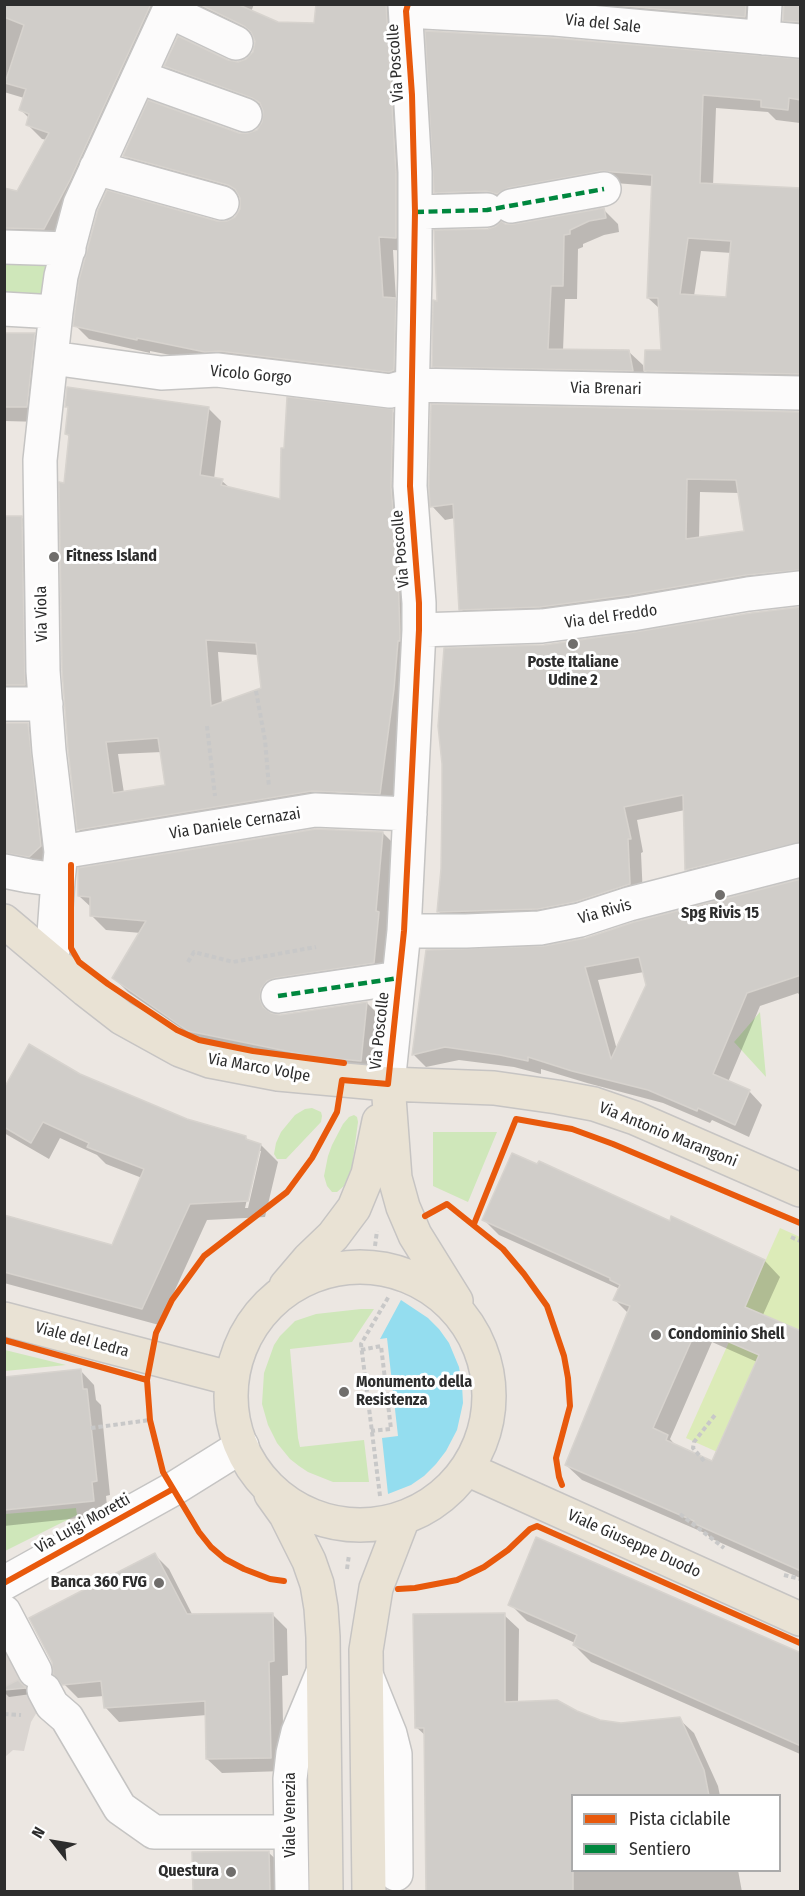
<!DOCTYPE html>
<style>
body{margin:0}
#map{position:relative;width:805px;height:1896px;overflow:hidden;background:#ece7e2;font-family:"Fira Sans Condensed",sans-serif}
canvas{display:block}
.frame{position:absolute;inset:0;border:6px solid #2d2d2d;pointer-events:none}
.legend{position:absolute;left:571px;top:1794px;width:210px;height:78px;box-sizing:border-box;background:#fff;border:2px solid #ababab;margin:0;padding:8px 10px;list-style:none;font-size:18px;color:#2d2d2d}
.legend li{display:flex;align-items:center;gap:12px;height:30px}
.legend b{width:30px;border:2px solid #ababab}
.north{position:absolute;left:24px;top:1812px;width:60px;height:60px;-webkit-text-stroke:4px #fff;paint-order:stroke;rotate:301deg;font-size:16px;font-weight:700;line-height:24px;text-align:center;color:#2d2d2d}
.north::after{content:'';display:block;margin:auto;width:21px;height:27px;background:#2d2d2d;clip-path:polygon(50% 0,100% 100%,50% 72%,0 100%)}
</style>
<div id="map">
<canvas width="805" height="1896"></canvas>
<div class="frame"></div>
<ul class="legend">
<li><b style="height:8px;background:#e8590c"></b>Pista ciclabile</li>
<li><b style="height:8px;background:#00873e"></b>Sentiero</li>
</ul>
<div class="north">N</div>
</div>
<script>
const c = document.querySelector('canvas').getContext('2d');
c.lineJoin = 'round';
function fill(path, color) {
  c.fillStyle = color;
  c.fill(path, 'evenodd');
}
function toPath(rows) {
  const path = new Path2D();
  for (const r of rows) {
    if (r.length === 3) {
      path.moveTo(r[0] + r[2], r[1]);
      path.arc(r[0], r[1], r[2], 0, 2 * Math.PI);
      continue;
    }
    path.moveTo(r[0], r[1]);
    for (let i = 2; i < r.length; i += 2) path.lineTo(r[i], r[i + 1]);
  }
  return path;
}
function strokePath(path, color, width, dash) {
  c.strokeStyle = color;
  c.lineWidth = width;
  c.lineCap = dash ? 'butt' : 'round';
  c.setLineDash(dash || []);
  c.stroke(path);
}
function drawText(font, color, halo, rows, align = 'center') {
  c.font = font + ' "Fira Sans Condensed",sans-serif';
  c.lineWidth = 6;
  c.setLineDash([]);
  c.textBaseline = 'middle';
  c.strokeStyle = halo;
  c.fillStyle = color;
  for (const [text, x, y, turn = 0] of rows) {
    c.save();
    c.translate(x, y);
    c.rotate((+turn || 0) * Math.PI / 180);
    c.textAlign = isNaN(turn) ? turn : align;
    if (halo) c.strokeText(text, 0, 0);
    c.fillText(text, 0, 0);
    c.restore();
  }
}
fill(toPath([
 [4,247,69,249,56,312,5,309],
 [760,1012,766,1077,734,1042],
 [312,1108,321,1112,322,1116,321,1122,286,1159,277,1159,274,1154,276,1143,281,1132,295,1115,305,1109],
 [354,1115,357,1117,358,1122,352,1167,344,1186,337,1192,332,1192,327,1186,324,1176,328,1156,332,1145,343,1124,349,1117],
 [433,1132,497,1132,468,1202,433,1186],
 [361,1309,374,1309,352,1342,290,1349,298,1438,300,1447,364,1440,369,1482,333,1482,308,1472,299,1466,290,1459,277,1443,268,1425,262,1404,264,1373,274,1345,280,1336,295,1321,316,1314],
 [5,1350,66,1365,5,1371],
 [76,1508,77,1515,5,1551,5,1514]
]), '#cfe7ba');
fill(toPath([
 [780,1228,800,1237,800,1489,686,1438]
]), '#dcebb8');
fill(toPath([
 [4,1643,41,1710,37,1712,31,1722,24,1751,13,1750,5,1757]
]), '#dad5d1');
fill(toPath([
 [401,1300,428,1318,439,1329,449,1343,459,1367,462,1385,463,1403,457,1430,446,1451,436,1464,424,1476,411,1485,388,1494,382,1438,398,1436,387,1338,380,1339]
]), '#94ddef');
fill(toPath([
 [4,4,174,4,58,243,4,238,4,217,47,140,42,139,28,125,30,119,21,110,24,98,4,92],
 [196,4,254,4,251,12,277,23,315,25,318,4,393,4,410,251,393,250,396,300,409,314,407,384,221,365,150,351,150,353,89,339,75,325,217,223,228,222,236,218,241,209,241,198,139,170,125,156,239,134,248,135,258,131,264,121,264,110,180,80,166,66,228,62,238,63,247,60,255,51,256,41,255,37,206,14],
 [446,4,765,4,758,30],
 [800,4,800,34,798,33,784,20],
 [427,32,800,61,800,123,776,120,768,112,716,108,713,186,800,190,800,387,659,384,645,370,662,351,660,309,648,298,653,186,615,183,449,205,435,192],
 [701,251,732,253,728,299,694,296],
 [604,210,618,224,619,232,604,235,583,244,583,247,578,249,577,299,565,299,563,351,628,351,643,365,646,384,447,380,433,366,439,302,488,230,505,225,514,226],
 [4,334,34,334,50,350,42,422,4,421],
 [66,406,208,408,221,421,214,479,222,481,231,489,281,501,392,411,406,424,406,703,392,806,92,843,79,830,65,485,70,438,66,433,69,409],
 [218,652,259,655,263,689,222,704],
 [162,752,166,786,124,793,118,754],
 [800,413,800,583,474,623,461,609,455,518,445,520,432,506],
 [700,492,739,493,746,532,699,539],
 [21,517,37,533,40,700,4,708,4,518],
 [800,608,800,857,700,883,687,870,685,810,637,820,643,852,641,853,643,897,452,925,439,912,544,646],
 [4,724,27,724,43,740,56,862,4,866],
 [383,833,397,847,388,977,274,1004,273,1014,280,1016,367,1003,381,1017,374,1075,204,1044,128,992,114,978,141,933,106,930,92,916,92,908,79,896],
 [800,881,800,996,798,993,760,1006,728,1082,749,1091,762,1105,749,1137,712,1120,710,1123,663,1103,587,1083,541,1069,541,1074,514,1067,459,1060,426,1067,413,1054,541,948,584,940],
 [644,972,648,985,617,1050,598,980],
 [80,1076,186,1120,245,1137,249,1141,261,1145,278,1162,265,1217,207,1220,159,1325,4,1283,4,1216,113,1247,142,1178,106,1164,97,1155,60,1138,49,1159,4,1133,4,1089],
 [258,1151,261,1151,248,1208,245,1208],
 [672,1219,765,1261,780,1277,762,1317,800,1333,800,1578,710,1538,707,1534,582,1480,566,1465,628,1313,615,1300,620,1289,499,1235,484,1220,670,1223],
 [712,1342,757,1362,713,1463,677,1447,670,1439],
 [80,1370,94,1385,96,1400,101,1405,110,1495,106,1496,108,1515,4,1526,4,1378],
 [155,1555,169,1569,193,1616,273,1615,287,1629,288,1675,282,1676,284,1771,222,1773,207,1759,207,1715,119,1722,105,1707,104,1696,78,1698,64,1684],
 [510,1604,800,1654,800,1754,591,1662,574,1645,575,1643,527,1621],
 [504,1615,519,1629,518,1703,599,1722,621,1724,679,1719,694,1733,718,1786,720,1796,572,1796,572,1870,738,1870,742,1892,428,1892,426,1736,416,1727],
 [18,1682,31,1694,9,1697,4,1692,4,1689],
 [268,1852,283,1866,283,1892,194,1892]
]), '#0003');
const building = toPath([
 [4,4,151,4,70,180,44,229,4,228,4,188,17,191,49,133,26,125,29,114,19,110,26,89,5,83,24,25,4,17,4,4],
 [199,4,237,4,278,22,314,23,316,4,386,4,396,173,396,238,379,237,383,297,396,298,394,370,389,372,219,351,205,352,137,338,137,340,73,326,79,280,98,210,107,190,217,221,227,221,235,217,240,209,240,198,235,189,228,185,123,156,148,100,239,133,248,133,257,130,262,122,263,111,260,103,252,98,164,66,178,36,228,60,238,62,246,59,253,52,255,41,251,32,244,26,199,4],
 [603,4,746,4,745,17,603,4],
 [784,4,801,4,801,22,783,21,784,4],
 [425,31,554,38,801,59,801,100,789,98,788,110,761,107,761,100,703,95,700,183,801,188,801,374,644,371,645,350,661,350,658,298,647,298,652,175,601,171,508,188,497,194,486,191,434,193,425,31],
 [688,238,731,241,726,297,680,294,688,238],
 [604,208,606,218,589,221,570,230,570,234,564,235,563,286,551,286,548,349,629,350,633,371,432,367,433,300,437,301,434,230,488,229,496,226,501,221,505,224,514,224,604,208],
 [4,333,35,333,27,407,4,407,4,333],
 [67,387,209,407,200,475,223,479,221,485,280,499,281,448,284,448,287,397,393,409,391,487,398,569,400,637,400,641,398,641,394,689,380,794,312,791,77,830,68,749,62,670,59,482,64,483,69,435,65,434,68,407,65,407,67,387],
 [206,640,256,643,261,688,211,706,206,640],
 [158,738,165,785,113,793,106,742,158,738],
 [431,404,801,412,801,570,746,575,629,595,540,607,459,610,453,504,430,507,429,486,431,404],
 [687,479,736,480,744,531,686,539,687,479],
 [4,516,22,516,25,685,4,685,4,516],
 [801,607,801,842,685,870,683,795,624,807,631,839,628,839,630,884,575,902,538,909,437,912,441,869,442,800,442,764,438,726,444,648,544,645,635,632,751,613,801,607],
 [4,723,28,723,41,846,29,857,4,853,4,723],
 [316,829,383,832,376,911,379,912,374,963,275,978,267,981,261,989,260,999,263,1007,271,1013,280,1015,367,1002,361,1061,307,1056,306,1055,188,1031,112,978,146,921,90,916,90,897,78,896,78,868,316,829],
 [801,879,801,975,747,993,713,1074,750,1090,735,1125,698,1108,697,1111,648,1090,572,1071,528,1057,528,1061,500,1055,445,1047,412,1055,426,950,544,946,586,938,634,922,801,879],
 [639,957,646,985,611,1059,585,967,639,957],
 [29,1044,80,1074,187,1119,246,1136,246,1139,261,1144,248,1201,190,1204,142,1309,4,1272,4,1215,112,1245,144,1169,87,1147,89,1143,43,1122,31,1143,4,1127,4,1088,29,1044],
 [512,1153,537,1164,539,1161,670,1221,671,1216,765,1260,745,1307,801,1331,801,1571,693,1523,694,1521,565,1465,630,1306,613,1300,620,1285,610,1280,610,1278,482,1220,512,1153],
 [697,1328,759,1355,712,1461,666,1440,668,1435,653,1428,697,1328],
 [81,1369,83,1389,87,1389,97,1481,92,1482,94,1501,4,1510,4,1377,81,1369],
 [536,1537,801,1653,801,1746,573,1645,577,1635,508,1605,536,1537],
 [155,1553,187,1614,273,1613,274,1661,269,1662,271,1758,206,1759,205,1701,104,1708,101,1681,62,1685,53,1674,52,1662,29,1618,155,1553],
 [505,1613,505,1702,557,1700,577,1711,600,1720,621,1723,680,1717,704,1770,709,1796,573,1796,573,1892,426,1892,424,1728,415,1728,413,1614,505,1613],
 [18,1680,26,1688,4,1690,4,1687,18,1680],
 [269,1851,270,1892,193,1892,192,1852,269,1851]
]);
fill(building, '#d0cdc9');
strokePath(building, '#d7d3ce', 1.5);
const minor = toPath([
 [169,11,236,43],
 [406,11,555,19,800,41],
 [763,38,765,4],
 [139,77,245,115],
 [96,168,222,203],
 [511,206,604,189],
 [415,212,487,210],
 [4,247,69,249],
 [4,309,56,312],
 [52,358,161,373,217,370,390,391,412,385,800,393],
 [419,630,542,626,632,614,748,594,800,588],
 [4,704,46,704],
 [61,852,315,810,410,814],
 [4,871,29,876,58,880,52,961],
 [58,880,61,852,49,751,43,671,40,460,56,312,61,276,80,204,172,4],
 [404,931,466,931,540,928,580,920,629,904,800,860],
 [278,996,399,978],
 [388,1084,404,931,419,630,419,603,410,486,415,273,415,172,405,4],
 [4,1583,173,1489,242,1446],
 [4,1612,35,1671],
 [367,1677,390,1734,395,1754,396,1874],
 [44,1690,52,1705,67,1718,120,1808,154,1832,291,1832],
 [292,1892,290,1779,293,1753,298,1732,323,1672]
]);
const major = toPath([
 [4,921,86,990,122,1018,180,1050,210,1061,278,1074,388,1084,494,1088,557,1097,594,1104,635,1118,800,1190],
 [388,1084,395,1178,403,1207,415,1235,456,1301],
 [360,1396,129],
 [286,1286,309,1259,333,1236,354,1208,368,1174,379,1121],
 [4,1319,229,1378],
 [467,1469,800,1619],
 [271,1494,286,1515,309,1561,317,1584,321,1608,323,1637,326,1892],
 [369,1892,366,1650,376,1588,403,1518]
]);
strokePath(minor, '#c5c4c3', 36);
strokePath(major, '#c6c4c3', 36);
strokePath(toPath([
 [256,691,265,740,269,787],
 [207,726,215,796],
 [188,962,194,952,233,962,316,947],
 [791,1237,800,1241],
 [375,1246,377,1231],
 [361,1350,381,1346,391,1429,371,1431],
 [91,1428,150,1420],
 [704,1461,693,1448,694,1442,715,1415],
 [380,1496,361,1344,389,1296],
 [680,1514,724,1548],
 [347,1569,349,1555],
 [784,1575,800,1579],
 [4,1714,21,1715]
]), '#c8c8c8', 4, [4.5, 3]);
strokePath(minor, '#fcfbfb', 33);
strokePath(major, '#e9e2d4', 33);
strokePath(toPath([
 [415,212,487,210,604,189],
 [278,996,399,978]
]), '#00873e', 4.5, [9, 4.5]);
strokePath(toPath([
 [71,865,71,948,79,962,108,984,177,1030,199,1040,253,1051,344,1063],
 [425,1216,447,1204,503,1249,524,1274,547,1306,564,1356,568,1378,570,1406,556,1458,559,1477,562,1485],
 [474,1224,516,1119,572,1129,613,1144,800,1223],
 [4,1340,147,1380],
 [284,1581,270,1579,244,1569,225,1559,211,1547,199,1532,163,1472,150,1420,147,1380,156,1333,172,1300,204,1256,287,1192,312,1158,337,1112,342,1080,388,1084,404,931,419,630,419,603,410,486,415,212,412,95,406,11,408,4],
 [4,1583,173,1489],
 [398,1589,415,1588,457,1580,484,1567,508,1550,530,1529,537,1526,800,1643]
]), '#e8590c', 6);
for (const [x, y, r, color] of [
 [54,557,6,"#706e6c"],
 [573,644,6,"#706e6c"],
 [720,895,6,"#706e6c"],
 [656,1335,6,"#706e6c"],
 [344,1392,6,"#706e6c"],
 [159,1583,6,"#706e6c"],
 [231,1872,6,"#706e6c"]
]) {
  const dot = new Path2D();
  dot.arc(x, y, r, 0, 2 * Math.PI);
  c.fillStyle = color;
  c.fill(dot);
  strokePath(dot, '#fff', 2);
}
drawText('16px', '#2d2d2d', '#fff', [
 ["Via del Sale",603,24,6],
 ["Via Poscolle",396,63,-94],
 ["Vicolo Gorgo",251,375,5],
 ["Via Brenari",606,389,1],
 ["Via Poscolle",401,549,-95],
 ["Via Viola",42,614,-91],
 ["Via del Freddo",611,617,-8],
 ["Via Daniele Cernazai",235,824,-9],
 ["Via Rivis",605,912,-16],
 ["Via Poscolle",380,1031,-84],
 ["Via Marco Volpe",259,1068,10],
 ["Via Antonio Marangoni",668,1135,22],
 ["Viale del Ledra",82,1340,15],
 ["Via Luigi Moretti",83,1524,-29],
 ["Viale Giuseppe Duodo",634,1544,24],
 ["Viale Venezia",291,1815,-90]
]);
drawText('bold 16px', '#2d2d2d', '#fff', [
 ["Fitness Island",66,557],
 ["Poste Italiane",573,663,"center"],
 ["Udine 2",573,681,"center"],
 ["Spg Rivis 15",720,914,"center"],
 ["Condominio Shell",668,1335],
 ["Monumento della",356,1383],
 ["Resistenza",356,1401],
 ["Banca 360 FVG",147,1583,"right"],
 ["Questura",219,1872,"right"]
], 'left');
</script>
